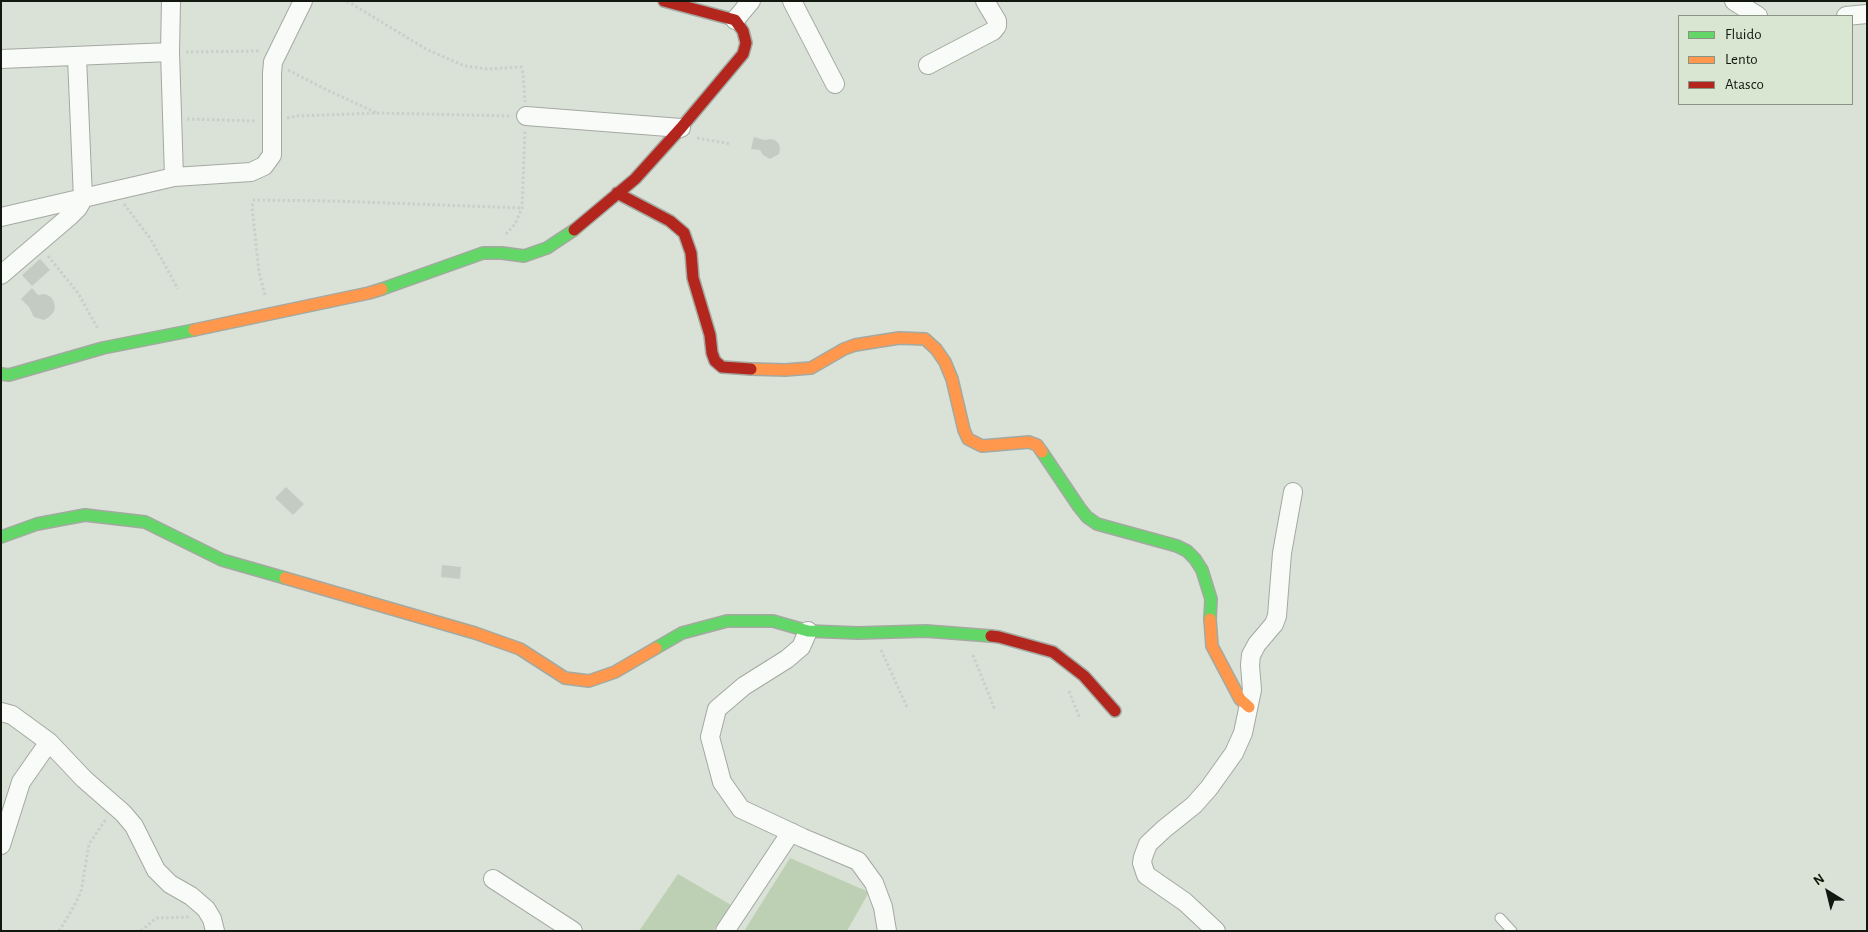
<!DOCTYPE html>
<style>
body{margin:0}
#map{position:relative;width:1868px;height:932px;overflow:hidden;background:#dae2d7;font-family:"Alegreya Sans",sans-serif}
canvas{display:block}
.frame{position:absolute;inset:0;border:2px solid #121710;pointer-events:none}
.legend{position:absolute;left:1678px;top:15px;width:175px;height:90px;box-sizing:border-box;background:#d9e7d2;border:1px solid #899484;margin:0;padding:6px 9px;list-style:none;font-size:15px;color:#121710}
.legend li{display:flex;align-items:center;gap:10px;height:25px}
.legend b{width:25px;border:1px solid #899484}
.north{position:absolute;left:1803px;top:867px;width:50px;height:50px;-webkit-text-stroke:4px #d9e7d2;paint-order:stroke;rotate:324deg;font-size:14px;font-weight:700;line-height:20px;text-align:center;color:#121710}
.north::after{content:'';display:block;margin:auto;width:18px;height:22px;background:#121710;clip-path:polygon(50% 0,100% 100%,50% 72%,0 100%)}
</style>
<div id="map">
<canvas width="1868" height="932"></canvas>
<div class="frame"></div>
<ul class="legend">
<li><b style="height:6px;background:#63d668"></b>Fluido</li>
<li><b style="height:6px;background:#ff974d"></b>Lento</li>
<li><b style="height:6px;background:#b3261e"></b>Atasco</li>
</ul>
<div class="north">N</div>
</div>
<script>
const c = document.querySelector('canvas').getContext('2d');
c.lineJoin = 'round';
function fill(path, color) {
  c.fillStyle = color;
  c.fill(path, 'evenodd');
}
function toPath(rows) {
  const path = new Path2D();
  for (const r of rows) {
    path.moveTo(r[0], r[1]);
    for (let i = 2; i < r.length; i += 2) path.lineTo(r[i], r[i + 1]);
  }
  return path;
}
function strokePath(path, color, width, dash) {
  c.strokeStyle = color;
  c.lineWidth = width;
  c.lineCap = dash ? 'butt' : 'round';
  c.setLineDash(dash || []);
  c.stroke(path);
}
fill(toPath([
 [790,858,869,892,847,931,744,931],
 [678,874,731,905,713,931,639,931]
]), '#bed0b4');
fill(toPath([
 [754,137,765,140,771,139,775,140,779,144,780,149,779,154,770,159,763,155,760,150,751,149],
 [40,259,50,270,32,286,22,275],
 [32,288,38,295,45,294,51,297,54,302,55,308,53,313,49,317,44,320,34,317,29,307,21,299],
 [286,487,304,504,293,515,275,498],
 [442,565,461,567,460,579,441,577]
]), '#c4cbc2');
const lane = toPath([
 [1500,918,1512,931]
]);
const street = toPath([
 [171,1,170,52,174,177],
 [792,1,835,84],
 [1734,1,1758,16],
 [1846,16,1867,14],
 [735,20,751,1],
 [1,59,170,52],
 [928,65,993,31,997,26,997,21,985,1],
 [526,116,681,128],
 [1,217,174,177,251,172,264,166,272,155,272,73,273,62,303,1],
 [1,275,70,216,78,208,83,199,77,57],
 [808,631,801,647,787,659,744,686,717,709,710,737,722,782,741,809,803,838,858,861,874,883,883,907,887,931],
 [1,712,12,715,49,742,84,779,123,813,134,826,156,870,170,884,191,896,206,909,212,919,215,931],
 [1,845,21,782,49,742],
 [493,879,573,931],
 [725,931,791,832],
 [1216,931,1185,902,1146,875,1142,863,1143,857,1148,844,1164,829,1194,805,1209,788,1234,753,1243,733,1252,690,1250,665,1251,655,1257,644,1274,624,1277,616,1282,553,1293,492]
]);
const fast = toPath([
 [382,289,483,253,502,253,524,256,547,248,574,230],
 [1,374,9,375,103,348,194,330],
 [1042,452,1079,507,1087,517,1097,524,1177,546,1187,551,1195,559,1202,570,1211,599,1210,619],
 [1,537,37,524,85,515,145,522,222,560,285,578],
 [656,648,682,633,727,621,773,621,808,631,858,633,926,631,991,636]
]);
const slow = toPath([
 [194,330,369,293,382,289],
 [751,369,785,370,811,368,844,349,855,345,899,338,925,339,936,349,945,362,952,379,964,430,968,439,982,446,1029,442,1037,445,1042,452],
 [285,578,475,633,520,649,565,678,589,681,615,672,656,648],
 [1210,619,1212,646,1240,699,1249,707]
]);
const jam = toPath([
 [617,193,670,221,684,233,691,253,693,278,710,335,712,353,715,361,722,367,751,369],
 [574,230,635,179,681,128,743,54,746,43,743,31,735,20,664,1],
 [991,636,999,637,1053,652,1084,676,1115,711]
]);
strokePath(lane, '#a3a9a1', 11);
strokePath(street, '#a3a9a1', 20);
strokePath(fast, '#a3a9a1', 14);
strokePath(slow, '#a3a9a1', 14);
strokePath(jam, '#a3a9a1', 14);
strokePath(toPath([
 [347,1,426,49,465,66,487,69,521,67,523,73,525,102],
 [186,52,259,51],
 [288,70,327,90,377,113],
 [287,118,297,116,379,113,510,116],
 [187,119,256,121],
 [697,138,731,144],
 [124,204,150,238,178,289],
 [506,234,515,224,522,208,525,130],
 [48,256,78,293,98,329],
 [265,295,259,272,252,207,254,200,335,201,522,208],
 [881,650,907,707],
 [973,655,995,710],
 [1069,691,1080,719],
 [59,931,73,908,81,892,89,844,106,819],
 [141,931,156,918,190,917]
]), '#ccceca', 3, [2.5, 2.5]);
strokePath(lane, '#f9fbf9', 9);
strokePath(street, '#f9fbf9', 18);
strokePath(fast, '#63d668', 11);
strokePath(slow, '#ff974d', 11);
strokePath(jam, '#b3261e', 11);
</script>
